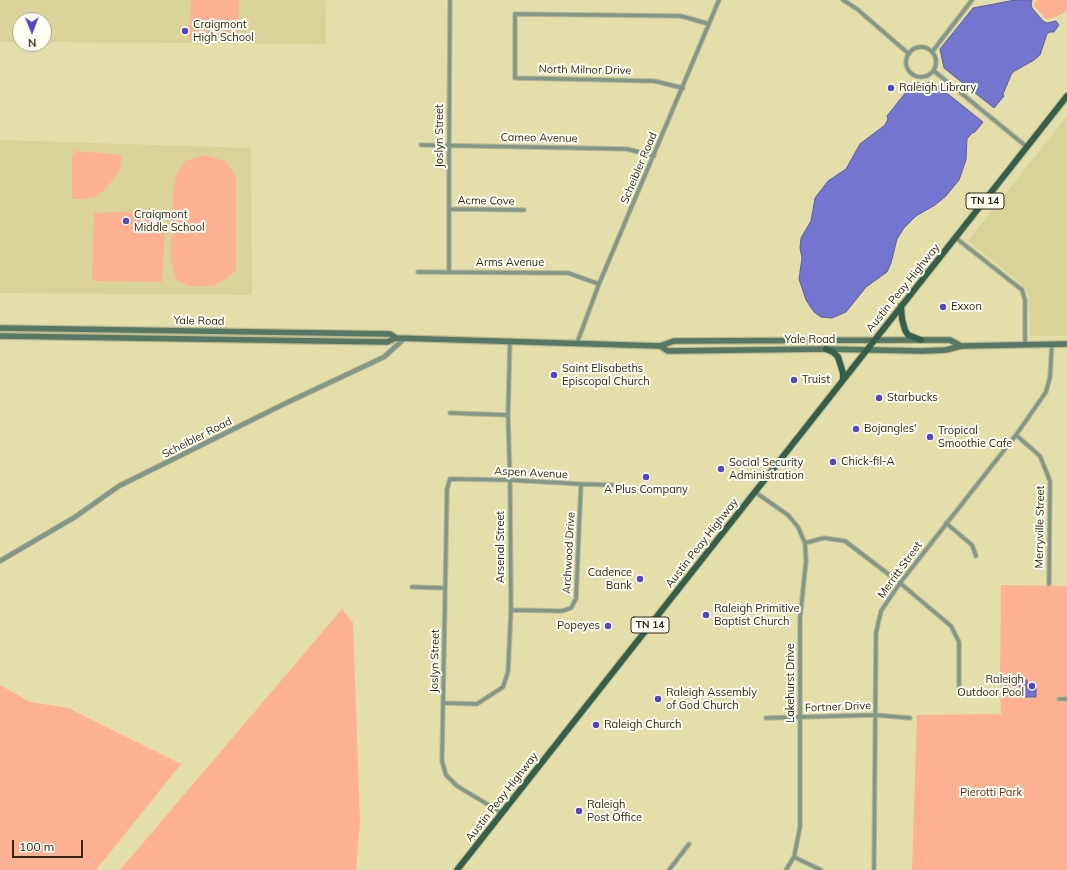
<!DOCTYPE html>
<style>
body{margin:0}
#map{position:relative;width:1067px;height:870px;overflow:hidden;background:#e4deab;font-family:Mulish,sans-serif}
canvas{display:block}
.north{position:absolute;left:12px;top:12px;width:40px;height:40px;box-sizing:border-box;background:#fefdf3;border:1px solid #aaa89a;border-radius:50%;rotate:179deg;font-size:11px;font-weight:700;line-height:16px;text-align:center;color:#2c2915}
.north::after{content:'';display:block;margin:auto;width:14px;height:18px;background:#5348bf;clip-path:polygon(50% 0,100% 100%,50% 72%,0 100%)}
.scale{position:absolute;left:12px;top:840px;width:71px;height:18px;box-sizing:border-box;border:2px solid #2c2915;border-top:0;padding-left:5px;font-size:12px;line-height:14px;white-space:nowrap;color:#2c2915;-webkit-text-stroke:3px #fefdf3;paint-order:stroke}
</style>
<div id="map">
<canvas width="1067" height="870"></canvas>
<div class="north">N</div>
<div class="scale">100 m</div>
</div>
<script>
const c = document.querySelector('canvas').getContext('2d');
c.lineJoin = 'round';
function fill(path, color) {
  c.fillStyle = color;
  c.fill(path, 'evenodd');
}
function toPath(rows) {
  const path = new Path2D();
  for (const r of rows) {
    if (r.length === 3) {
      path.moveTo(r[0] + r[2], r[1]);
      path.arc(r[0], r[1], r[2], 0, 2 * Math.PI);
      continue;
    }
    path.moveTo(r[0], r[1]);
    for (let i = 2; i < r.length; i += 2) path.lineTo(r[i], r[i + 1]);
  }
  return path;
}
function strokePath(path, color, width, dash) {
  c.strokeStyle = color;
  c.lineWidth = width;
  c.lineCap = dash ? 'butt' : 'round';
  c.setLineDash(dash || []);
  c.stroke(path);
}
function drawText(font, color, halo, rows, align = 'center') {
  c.font = font + ' Mulish,sans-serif';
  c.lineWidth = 4;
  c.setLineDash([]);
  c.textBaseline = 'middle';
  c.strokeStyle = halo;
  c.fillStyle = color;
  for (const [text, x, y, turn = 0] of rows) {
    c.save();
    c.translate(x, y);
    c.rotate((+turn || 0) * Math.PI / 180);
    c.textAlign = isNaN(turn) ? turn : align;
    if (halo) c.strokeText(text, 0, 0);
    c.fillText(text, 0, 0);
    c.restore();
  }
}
fill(toPath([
 [0,0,325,0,326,44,44,42,44,20,20,20,20,42,0,42],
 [1067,116,1067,336,1030,336,1028,294,1020,283,968,241],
 [0,140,251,148,252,295,0,293]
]), '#dad399');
fill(toPath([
 [191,0,239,0,237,43,189,40],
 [1037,0,1067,0,1067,11,1053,18,1046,19,1040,12,1035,7,1034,5],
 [76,151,122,155,120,169,113,180,104,190,96,196,84,199,72,199,72,155],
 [205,155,225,161,236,176,236,270,226,279,213,286,190,286,176,280,171,260,173,191,176,176,185,161],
 [145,211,165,232,162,282,95,281,92,278,94,213],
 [1001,585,1067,586,1067,870,912,870,917,715,1001,714,1000,677],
 [342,609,353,623,360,822,356,870,120,870],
 [0,685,30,702,68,708,181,764,96,870,0,870]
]), '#feb093');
const water = toPath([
 [1015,0,1032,0,1031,4,1032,8,1043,21,1047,23,1056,21,1059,25,1054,32,1050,32,1047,34,1040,55,1034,60,1013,72,1011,75,1003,94,1004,96,994,108,944,68,940,49,973,8,1015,0],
 [914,82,923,84,933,82,983,122,975,132,972,133,967,139,966,160,959,180,946,196,935,205,916,216,904,228,897,239,891,263,887,272,866,287,846,312,832,318,821,317,814,312,806,300,799,279,802,258,800,248,801,238,811,221,815,198,828,181,846,169,860,144,885,125,888,119,887,116,914,82],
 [1020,680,1027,680,1027,688,1036,688,1036,697,1020,697,1020,680]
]);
fill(water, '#7474d1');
strokePath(water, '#5e5e99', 1);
const minor = toPath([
 [843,0,857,9,909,54],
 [921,62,15],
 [932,52,972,0],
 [934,71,1027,147],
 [683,88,654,81,515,78,515,14,681,16,709,24],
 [421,145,627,149,654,156],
 [449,209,524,210],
 [956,238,1022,290,1025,300,1025,344],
 [418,272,568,273,599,284],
 [449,272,449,145,450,0],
 [577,343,599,284,719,0],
 [450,413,508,415],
 [1016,435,1040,456,1050,481,1049,584],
 [755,492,788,515,798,527,805,543,806,561,800,619,800,827,794,857,786,870],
 [946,523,972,545,976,556],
 [805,543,824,538,845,541,900,583,951,626,959,642,959,693],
 [412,587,445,588],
 [511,610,562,611,571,608,576,599,581,484],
 [1059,699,1067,699],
 [443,703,477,704,503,687,508,672,511,610,510,480,508,415,510,340],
 [766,718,875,715,910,718],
 [502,813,457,786,446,775,442,761,447,489,450,479,510,480,581,484,612,485],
 [794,857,821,870],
 [669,870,689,844],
 [874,870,876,633,881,611,900,583,1016,435,1046,392,1050,377,1052,344]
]);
const tertiary = toPath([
 [0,561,75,517,119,486,282,405,384,357,405,338]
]);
const secondary = toPath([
 [0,328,390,334,396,338],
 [0,336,387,342,396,338,660,346,674,341,921,340,950,340,961,346],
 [660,346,668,351,826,349,922,351,946,350,961,346,1067,344]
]);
const primary = toPath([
 [901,306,902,319,905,330,908,335,921,340],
 [826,349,833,352,838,357,843,373,843,380],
 [457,870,1067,96]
]);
strokePath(minor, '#bfba8d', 5.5);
strokePath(tertiary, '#bfba8d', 6);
strokePath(secondary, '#bfba8d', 8);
strokePath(primary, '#bfba8d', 8);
strokePath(minor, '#82978c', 3.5);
strokePath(tertiary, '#82978c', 4.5);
strokePath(secondary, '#567666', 5.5);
strokePath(primary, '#365f4b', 6);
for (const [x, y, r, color] of [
 [185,31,4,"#5348bf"],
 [891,88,4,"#5348bf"],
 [126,221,4,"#5348bf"],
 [943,307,4,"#5348bf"],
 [554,375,4,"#5348bf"],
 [794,380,4,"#5348bf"],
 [879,398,4,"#5348bf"],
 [856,429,4,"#5348bf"],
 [930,437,4,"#5348bf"],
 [833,462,4,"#5348bf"],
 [721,469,4,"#5348bf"],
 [646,477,4,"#5348bf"],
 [640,579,4,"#5348bf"],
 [706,615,4,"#5348bf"],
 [608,626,4,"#5348bf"],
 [1032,686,4,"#5348bf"],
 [658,699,4,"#5348bf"],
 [596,725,4,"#5348bf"],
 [579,811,4,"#5348bf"]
]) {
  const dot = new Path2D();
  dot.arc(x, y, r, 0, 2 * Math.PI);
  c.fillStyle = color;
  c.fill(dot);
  strokePath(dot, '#fefdf3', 1.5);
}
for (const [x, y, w] of [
 [985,201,38],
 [650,625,38]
]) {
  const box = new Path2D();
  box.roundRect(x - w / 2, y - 8, w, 16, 3);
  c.fillStyle = '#fefdf3';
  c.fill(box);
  strokePath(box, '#2c2915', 1);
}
drawText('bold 10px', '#2c2915', null, [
 ["TN 14",985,201],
 ["TN 14",650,625]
]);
drawText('11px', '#2c2915', '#fefdf3', [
 ["Craigmont",193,25],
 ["High School",193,38],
 ["Raleigh Library",899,88],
 ["Craigmont",134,215],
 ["Middle School",134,228],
 ["Exxon",951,307],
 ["Saint Elisabeths",562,369],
 ["Episcopal Church",562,382],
 ["Truist",802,380],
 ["Starbucks",887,398],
 ["Bojangles'",864,429],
 ["Tropical",938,431],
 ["Smoothie Cafe",938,444],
 ["Chick-fil-A",841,462],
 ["Social Security",729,463],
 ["Administration",729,476],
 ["A Plus Company",646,490,"center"],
 ["Cadence",632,573,"right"],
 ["Bank",632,586,"right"],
 ["Raleigh Primitive",714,609],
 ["Baptist Church",714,622],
 ["Popeyes",600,626,"right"],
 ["Raleigh",1024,680,"right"],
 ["Outdoor Pool",1024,693,"right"],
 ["Raleigh Assembly",666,693],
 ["of God Church",666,706],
 ["Raleigh Church",604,725],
 ["Raleigh",587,805],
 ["Post Office",587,818]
], 'left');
drawText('11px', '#2c2915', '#fefdf3', [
 ["North Milnor Drive",585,70,1],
 ["Joslyn Street",440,136,-90],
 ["Cameo Avenue",539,138,1],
 ["Scheibler Road",639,168,-67],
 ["Acme Cove",486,201,1],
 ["Arms Avenue",510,263],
 ["Austin Peay Highway",903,288,-51],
 ["Yale Road",199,321,1],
 ["Yale Road",810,340],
 ["Scheibler Road",197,438,-27],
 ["Aspen Avenue",531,473,3],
 ["Merryville Street",1040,527,-89],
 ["Austin Peay Highway",702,543,-52],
 ["Arsenal Street",501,547,-90],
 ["Archwood Drive",569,553,-87],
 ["Merritt Street",900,570,-54],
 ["Joslyn Street",435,661,-89],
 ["Lakehurst Drive",791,683,-90],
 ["Fortner Drive",838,707,-2],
 ["Austin Peay Highway",502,797,-52]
]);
drawText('11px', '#69290c', '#fefdf3', [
 ["Pierotti Park",991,793]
]);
</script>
